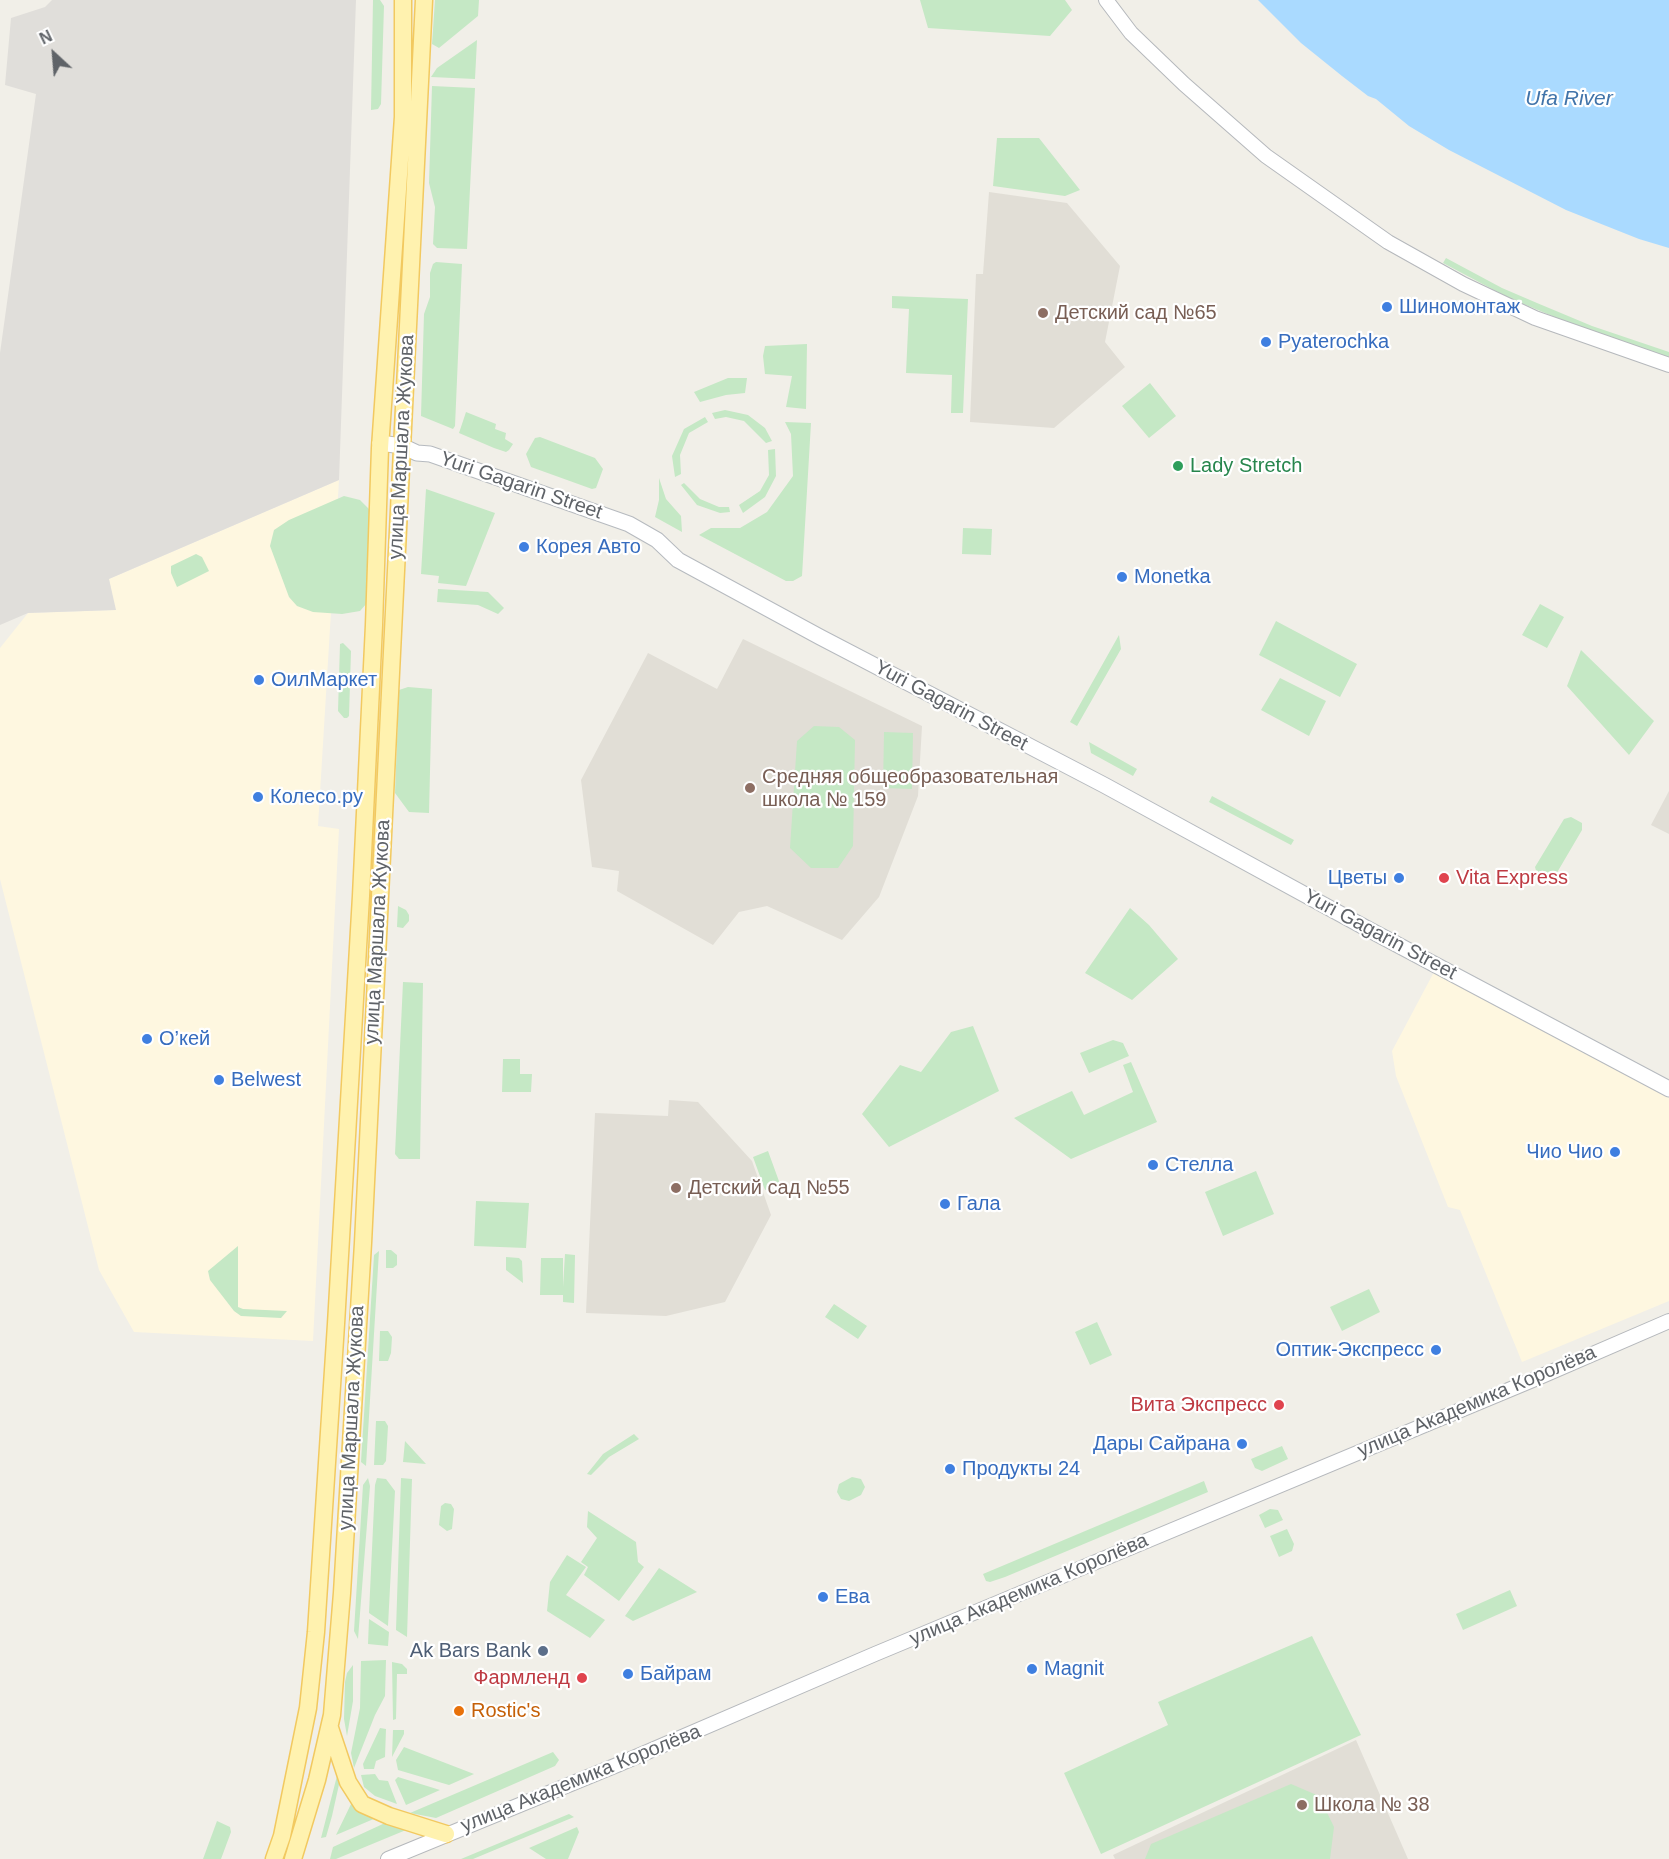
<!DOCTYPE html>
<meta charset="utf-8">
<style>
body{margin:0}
#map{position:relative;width:1669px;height:1859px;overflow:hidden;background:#f1efe8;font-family:Arial,sans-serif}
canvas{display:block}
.north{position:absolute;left:24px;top:24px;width:60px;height:60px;-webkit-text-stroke:4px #fff;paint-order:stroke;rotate:334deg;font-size:16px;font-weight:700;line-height:24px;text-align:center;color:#5f6368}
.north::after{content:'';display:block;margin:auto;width:21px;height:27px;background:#5f6368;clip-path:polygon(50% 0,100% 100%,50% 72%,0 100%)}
</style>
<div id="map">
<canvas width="1669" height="1859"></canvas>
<div class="north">N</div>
</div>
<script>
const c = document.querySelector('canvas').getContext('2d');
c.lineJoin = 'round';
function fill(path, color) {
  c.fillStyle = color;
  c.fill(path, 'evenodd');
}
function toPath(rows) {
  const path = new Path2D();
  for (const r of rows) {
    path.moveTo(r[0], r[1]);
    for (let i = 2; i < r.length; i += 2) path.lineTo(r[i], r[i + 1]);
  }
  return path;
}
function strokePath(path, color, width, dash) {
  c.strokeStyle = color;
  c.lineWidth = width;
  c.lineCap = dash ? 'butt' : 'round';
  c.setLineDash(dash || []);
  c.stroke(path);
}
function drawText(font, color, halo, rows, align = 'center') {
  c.font = font + ' Arial,sans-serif';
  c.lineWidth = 4.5;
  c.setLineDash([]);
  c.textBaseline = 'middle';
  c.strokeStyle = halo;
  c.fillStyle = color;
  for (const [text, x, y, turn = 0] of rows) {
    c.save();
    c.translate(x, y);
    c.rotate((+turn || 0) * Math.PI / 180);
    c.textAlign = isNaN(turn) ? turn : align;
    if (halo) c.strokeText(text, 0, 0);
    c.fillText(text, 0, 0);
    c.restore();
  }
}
fill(toPath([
 [339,480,318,826,339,829,313,1341,134,1332,99,1270,0,879,0,648,28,613,115,610,109,579],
 [1434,972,1669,1098,1669,1301,1522,1362,1460,1210,1448,1207,1396,1076,1392,1051]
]), '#fef7e0');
fill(toPath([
 [52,0,356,0,339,480,109,579,116,610,28,613,0,625,0,353,36,94,5,85,11,18,45,7]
]), '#e0deda');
fill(toPath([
 [989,192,1067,203,1120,266,1105,342,1125,367,1054,428,970,422,976,274,983,274],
 [743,639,922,726,918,796,879,897,842,940,767,906,739,912,713,945,617,891,619,871,592,867,581,780,648,653,717,689],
 [1669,791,1669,834,1651,825],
 [669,1100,698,1102,752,1161,771,1215,725,1302,666,1316,586,1313,595,1113,668,1116],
 [1356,1740,1408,1859,1115,1859,1113,1855]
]), '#e1ded6');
fill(toPath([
 [373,0,380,0,384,6,381,104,378,109,371,110],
 [435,0,479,0,478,16,439,48,432,44],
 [920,0,1065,0,1072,10,1050,36,928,28],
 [477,40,475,79,431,77,437,68],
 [432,86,475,88,467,249,437,248,433,244,435,207,429,183],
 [997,138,1039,138,1080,190,1065,196,993,186],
 [1446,258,1502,288,1537,303,1592,326,1669,352,1669,359,1603,337,1509,298,1443,263],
 [436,262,462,264,455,426,453,429,421,416,424,314,430,297,430,273,433,264],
 [892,296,968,299,963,413,951,413,952,375,906,373,909,309,892,308],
 [807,344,806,409,786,407,792,376,765,374,763,356,765,346],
 [728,378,747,378,745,393,726,395,700,402,694,392],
 [1150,383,1176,416,1149,438,1122,406],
 [725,410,748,415,765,428,772,441,766,443,744,421,726,417,715,419,712,413],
 [466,412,496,424,495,429,506,433,505,439,513,444,509,450,506,452,494,448,459,433],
 [705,417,708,422,689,433,680,455,681,474,675,477,672,456,684,429],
 [785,422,811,423,802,576,793,581,786,581,699,535,711,528,740,528,767,512,793,476,791,434],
 [540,437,595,458,603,469,596,488,592,489,531,467,526,454,535,438],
 [775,449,776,476,765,497,743,513,739,505,760,491,769,475,768,450],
 [659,478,666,499,681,516,682,532,655,517,659,500],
 [684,483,700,499,719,507,729,507,730,512,720,513,697,505,681,485],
 [426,489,495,513,466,586,438,583,439,576,421,574],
 [344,496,360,500,371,511,367,603,360,611,342,614,313,612,297,606,289,597,270,546,274,530,289,520],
 [963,528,992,529,991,555,962,554],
 [196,554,202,557,209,571,177,587,171,573,171,566],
 [438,589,488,592,504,608,498,614,478,605,437,602],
 [1540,604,1564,617,1547,648,1522,635],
 [1276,621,1357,664,1340,697,1259,655],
 [1119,635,1121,649,1077,726,1070,722],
 [343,643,351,651,349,716,347,718,344,718,338,711,340,644],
 [1581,650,1654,721,1629,755,1567,686],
 [1280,678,1326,701,1309,736,1261,710],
 [408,687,432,689,429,813,409,812,395,793,399,690],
 [814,726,839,727,855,740,853,846,838,868,811,868,790,848,797,741],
 [884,732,913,733,912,789,883,788],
 [1089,742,1137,769,1133,776,1091,753],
 [1212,796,1294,840,1291,845,1209,802],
 [1571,817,1582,823,1582,830,1555,876,1548,880,1537,874,1535,867,1564,819],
 [398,906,406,910,409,915,409,921,403,928,397,927],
 [1130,908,1149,925,1178,959,1132,1000,1085,973],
 [403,982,423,983,420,1159,399,1159,395,1154],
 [973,1026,999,1091,889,1147,862,1114,900,1065,921,1072,951,1032],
 [1113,1040,1123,1043,1129,1056,1089,1073,1080,1053],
 [503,1059,520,1059,520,1074,532,1074,531,1092,502,1092],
 [1131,1062,1157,1122,1071,1159,1014,1118,1072,1091,1084,1115,1133,1092,1123,1065],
 [768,1151,780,1184,765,1190,753,1157],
 [1256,1171,1274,1214,1223,1236,1205,1192],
 [476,1201,529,1203,526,1248,474,1246],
 [238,1246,238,1307,243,1309,287,1311,281,1318,241,1316,234,1311,210,1280,208,1271],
 [386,1250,391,1250,397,1255,397,1265,393,1268,386,1268],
 [379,1251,366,1466,361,1462,374,1255],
 [565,1254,575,1255,574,1303,563,1302,563,1295,540,1295,541,1258,563,1258,563,1287],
 [506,1257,519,1258,522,1261,523,1283,506,1270],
 [1369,1289,1380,1312,1342,1331,1330,1307],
 [834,1304,867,1326,858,1339,825,1317],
 [1097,1322,1112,1355,1090,1365,1075,1332],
 [380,1331,388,1331,392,1337,391,1353,388,1361,379,1361],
 [376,1421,385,1421,388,1426,386,1461,383,1465,374,1465],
 [634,1434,639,1439,609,1457,591,1475,587,1474,603,1454],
 [405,1441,426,1464,403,1462],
 [1282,1446,1288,1459,1262,1471,1255,1468,1251,1459],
 [852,1477,861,1479,865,1487,861,1495,849,1501,841,1499,837,1492,839,1484],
 [368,1478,370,1486,358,1639,354,1631,363,1485],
 [377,1478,386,1479,395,1491,388,1626,369,1613,375,1485],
 [401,1478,412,1479,407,1637,396,1630],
 [1204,1481,1208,1492,1005,1577,990,1582,986,1581,983,1574],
 [445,1503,451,1504,454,1509,452,1529,447,1531,439,1525,441,1506],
 [1270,1509,1278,1510,1283,1520,1265,1528,1259,1515],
 [588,1511,636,1542,638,1562,644,1567,619,1601,584,1575,588,1567,581,1562,597,1538,587,1527],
 [1287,1529,1294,1544,1292,1551,1279,1557,1270,1536],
 [567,1555,586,1567,566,1595,605,1620,590,1638,547,1611,550,1582],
 [659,1568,697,1592,633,1621,625,1616],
 [1510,1590,1517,1606,1463,1630,1456,1614],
 [369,1619,389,1632,388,1646,368,1644],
 [1312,1636,1361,1735,1101,1854,1064,1773,1168,1725,1158,1702],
 [386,1660,385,1696,375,1715,354,1768,351,1753,360,1708,361,1661],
 [392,1662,402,1664,407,1669,407,1674,397,1674,396,1719,393,1720],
 [353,1665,353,1701,347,1736,344,1719,345,1682,347,1673],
 [380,1728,386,1729,385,1757,376,1761,374,1769,364,1769,363,1764],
 [393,1730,404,1730,404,1734,392,1757],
 [404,1747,474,1774,449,1785,398,1770,396,1760],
 [553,1752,559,1760,555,1766,436,1818,410,1813],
 [338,1772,340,1780,332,1816,326,1837,321,1838],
 [375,1774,379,1780,388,1781,397,1804,375,1796,364,1787,361,1775],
 [398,1777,440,1790,406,1805,395,1780],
 [1291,1784,1319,1796,1334,1827,1330,1859,1145,1859,1151,1844],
 [352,1802,376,1818,336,1835],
 [569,1814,574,1817,473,1859,461,1859],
 [217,1821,230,1827,231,1832,221,1859,203,1859],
 [385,1823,406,1830,336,1859,330,1859,333,1847],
 [577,1827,579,1832,568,1859,546,1859,529,1848]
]), '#c5e8c5');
fill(toPath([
 [1258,0,1669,0,1669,248,1639,239,1566,210,1449,150,1409,126,1376,99,1368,96,1342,76,1301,43]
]), '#aadaff');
const tertiary = toPath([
 [1106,0,1131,33,1184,84,1266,156,1388,242,1463,284,1535,318,1669,365],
 [388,1859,617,1765,875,1654,1535,1379,1669,1321]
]);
const secondary = toPath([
 [380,443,402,446,417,453,430,454,629,524,657,540,678,560,820,637,1104,785,1366,928,1669,1089]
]);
const primary = toPath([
 [330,1728,348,1782,362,1804,389,1816,446,1834],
 [274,1859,282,1836,308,1708,316,1632,336,1324,361,896,374,625,380,448,403,117,403,0],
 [293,1859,317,1780,332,1715,342,1593,363,1243,424,0]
]);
strokePath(tertiary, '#b5b8bc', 16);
strokePath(secondary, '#b6babf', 17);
strokePath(primary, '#f2c960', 19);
strokePath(tertiary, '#fff', 14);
strokePath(secondary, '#fff', 15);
strokePath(primary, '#fff2af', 16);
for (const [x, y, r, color] of [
 [1387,307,6,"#3f7fe0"],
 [1043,313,6,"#8d6e63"],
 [1266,342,6,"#3f7fe0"],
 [1178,466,6,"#2e9e5b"],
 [524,547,6,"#3f7fe0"],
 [1122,577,6,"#3f7fe0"],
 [259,680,6,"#3f7fe0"],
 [750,788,6,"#8d6e63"],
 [258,797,6,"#3f7fe0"],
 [1399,878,6,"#3f7fe0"],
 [1444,878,6,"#e0444e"],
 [147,1039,6,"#3f7fe0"],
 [219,1080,6,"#3f7fe0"],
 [1615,1152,6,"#3f7fe0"],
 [1153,1165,6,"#3f7fe0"],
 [676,1188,6,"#8d6e63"],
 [945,1204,6,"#3f7fe0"],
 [1436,1350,6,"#3f7fe0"],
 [1279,1405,6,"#e0444e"],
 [1242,1444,6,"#3f7fe0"],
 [950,1469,6,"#3f7fe0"],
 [823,1597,6,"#3f7fe0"],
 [543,1651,6,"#5c6f8a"],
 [1032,1669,6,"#3f7fe0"],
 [628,1674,6,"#3f7fe0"],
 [582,1678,6,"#e0444e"],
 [459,1711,6,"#e8710a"],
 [1302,1805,6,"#8d6e63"]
]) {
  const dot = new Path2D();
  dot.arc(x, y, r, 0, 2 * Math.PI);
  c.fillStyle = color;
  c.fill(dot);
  strokePath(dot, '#fff', 2);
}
drawText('20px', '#366cbe', '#fff', [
 ["Шиномонтаж",1399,307],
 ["Pyaterochka",1278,342],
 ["Корея Авто",536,547],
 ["Monetka",1134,577],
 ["ОилМаркет",271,680],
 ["Колесо.ру",270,797],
 ["Цветы",1387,878,"right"],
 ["О’кей",159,1039],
 ["Belwest",231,1080],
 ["Чио Чио",1603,1152,"right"],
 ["Стелла",1165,1165],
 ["Гала",957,1204],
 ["Оптик-Экспресс",1424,1350,"right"],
 ["Дары Сайрана",1230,1444,"right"],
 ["Продукты 24",962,1469],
 ["Ева",835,1597],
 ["Magnit",1044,1669],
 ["Байрам",640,1674]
], 'left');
drawText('20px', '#785e54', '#fff', [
 ["Детский сад №65",1055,313],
 ["Средняя общеобразовательная",762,777],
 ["школа № 159",762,800],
 ["Детский сад №55",688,1188],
 ["Школа № 38",1314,1805]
], 'left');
drawText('20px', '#5f6368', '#fff', [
 ["улица Маршала Жукова",402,447,-87],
 ["Yuri Gagarin Street",521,486,19],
 ["Yuri Gagarin Street",951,706,28],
 ["улица Маршала Жукова",378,932,-87],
 ["Yuri Gagarin Street",1380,935,28],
 ["улица Академика Королёва",1477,1402,-23],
 ["улица Маршала Жукова",352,1418,-87],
 ["улица Академика Королёва",1029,1590,-23],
 ["улица Академика Королёва",581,1779,-22]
]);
drawText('20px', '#27864d', '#fff', [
 ["Lady Stretch",1190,466]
], 'left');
drawText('20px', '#be3a42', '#fff', [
 ["Vita Express",1456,878,"left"],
 ["Вита Экспресс",1267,1405],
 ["Фармленд",570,1678]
], 'right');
drawText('20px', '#4e5e75', '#fff', [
 ["Ak Bars Bank",531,1651]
], 'right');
drawText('20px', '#c56008', '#fff', [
 ["Rostic's",471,1711]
], 'left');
drawText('italic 21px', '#4174aa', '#fff', [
 ["Ufa River",1569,99]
]);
</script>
